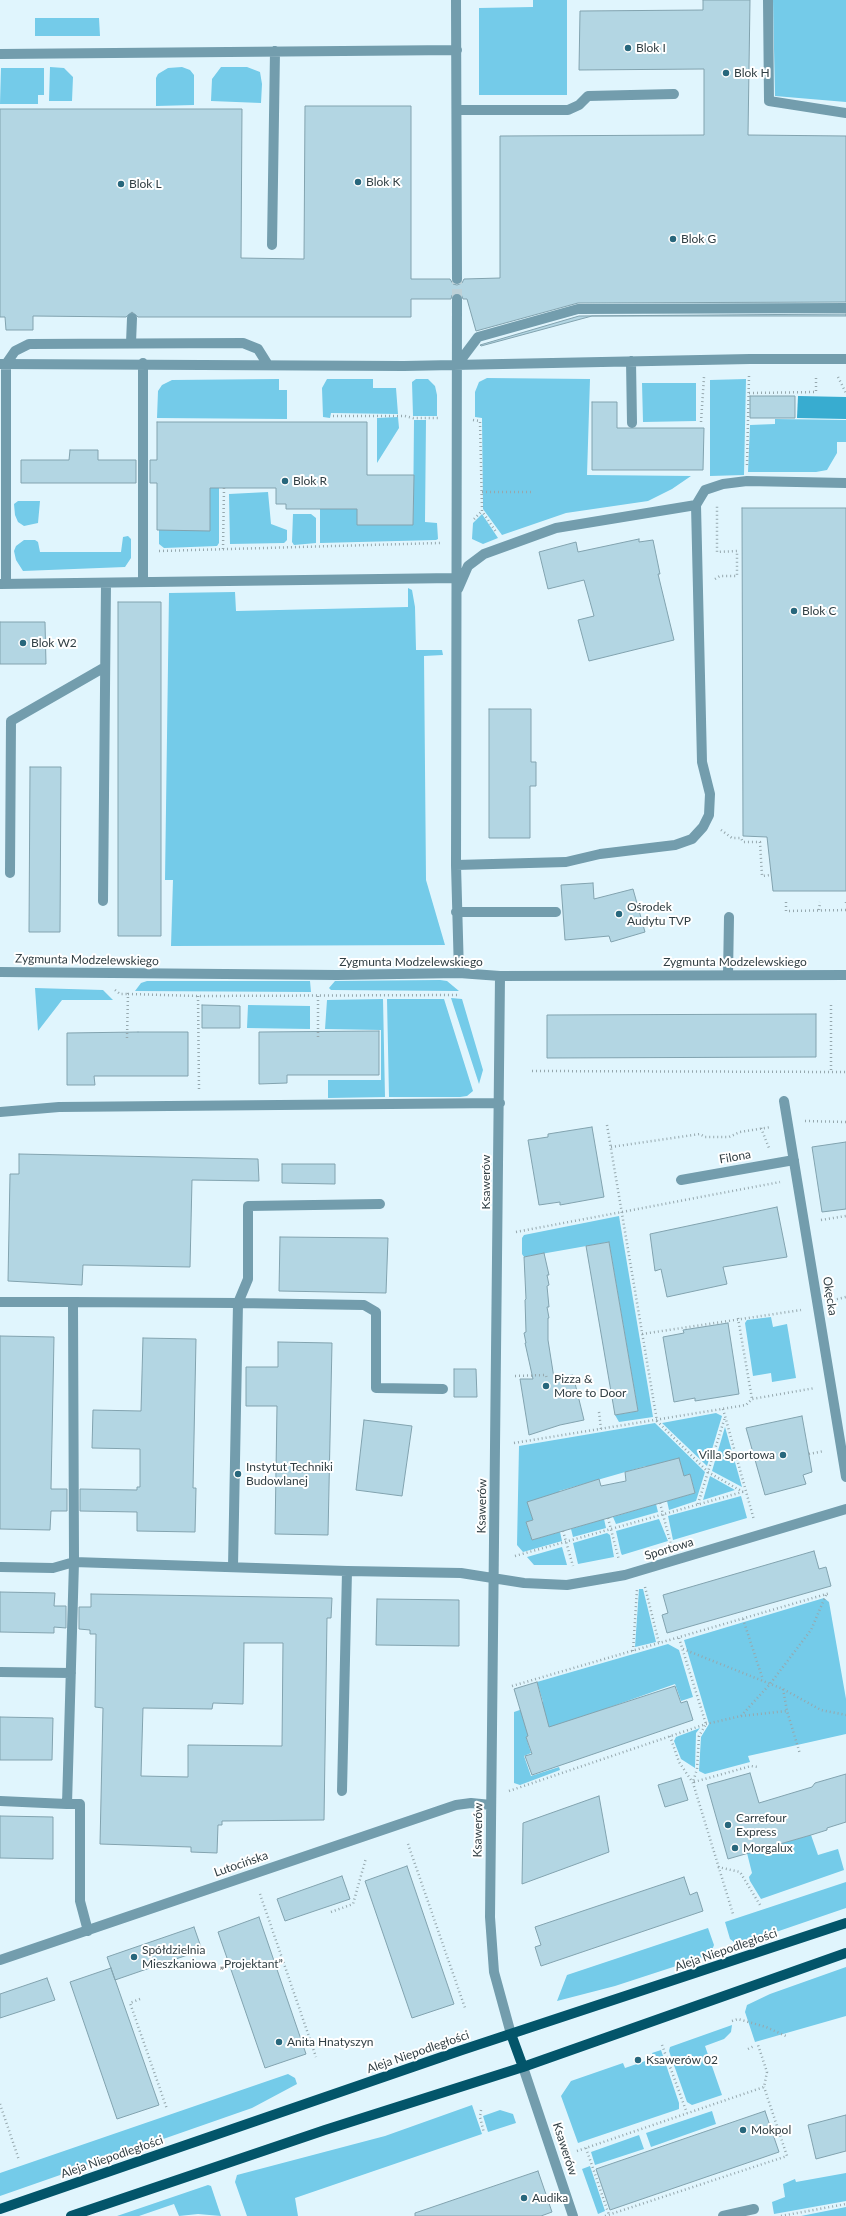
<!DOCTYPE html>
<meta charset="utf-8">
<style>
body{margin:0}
canvas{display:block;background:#e0f5fd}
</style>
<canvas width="846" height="2216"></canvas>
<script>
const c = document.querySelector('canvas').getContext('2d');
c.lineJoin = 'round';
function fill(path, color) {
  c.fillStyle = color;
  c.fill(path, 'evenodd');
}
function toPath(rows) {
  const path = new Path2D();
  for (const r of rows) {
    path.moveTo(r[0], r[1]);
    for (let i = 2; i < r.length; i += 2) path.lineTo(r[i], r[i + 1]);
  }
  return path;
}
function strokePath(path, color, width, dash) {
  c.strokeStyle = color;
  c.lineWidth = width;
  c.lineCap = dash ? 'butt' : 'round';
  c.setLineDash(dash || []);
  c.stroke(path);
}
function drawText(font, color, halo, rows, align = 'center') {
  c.font = font + ' Lato,sans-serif';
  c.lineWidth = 4;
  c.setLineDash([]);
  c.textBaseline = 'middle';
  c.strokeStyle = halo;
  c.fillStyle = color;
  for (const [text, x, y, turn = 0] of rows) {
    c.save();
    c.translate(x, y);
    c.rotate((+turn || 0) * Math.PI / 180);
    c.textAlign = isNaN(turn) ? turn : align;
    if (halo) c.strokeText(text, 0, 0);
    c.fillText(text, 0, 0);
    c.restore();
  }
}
fill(toPath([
 [533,0,567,0,567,95,479,95,479,8,533,7],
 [773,0,846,0,846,102,775,96],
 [35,18,99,18,100,36,35,36],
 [50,67,64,68,73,77,72,101,49,101],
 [182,67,190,70,194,75,194,105,156,106,156,78,158,74,168,68],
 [221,67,247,67,260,72,262,84,261,103,211,101,212,79],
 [1,68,44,68,44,95,38,95,38,104,0,104],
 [487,378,590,379,587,475,691,476,672,489,648,501,566,513,502,535,483,509,482,418,475,417,475,392,479,382],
 [279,379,279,390,287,390,287,419,157,418,158,391,162,385,172,380],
 [327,379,373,379,373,388,396,388,398,414,331,413,330,418,323,417,322,388],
 [416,379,428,379,435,386,437,395,437,416,413,416,412,382],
 [746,379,744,475,710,476,710,380],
 [642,383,696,383,696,421,643,422],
 [398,417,399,428,377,463,377,418],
 [775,419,846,420,846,442,837,442,837,453,827,470,816,472,748,472,750,425,775,424],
 [414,420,426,420,425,522,437,523,438,539,436,540,320,543,320,509,357,509,357,525,413,525],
 [210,488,219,488,219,543,217,546,164,548,159,544,159,530,210,530],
 [268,492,271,524,287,530,287,540,284,543,230,544,229,494],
 [18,501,40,501,38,523,24,526,18,522,15,515,14,504],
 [293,514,311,514,316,518,316,543,294,545,292,542],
 [482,514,498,538,483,544,472,539,473,523],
 [128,536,131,539,131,558,125,567,23,571,16,560,14,551,16,546,24,540,35,540,38,542,40,552,121,552,123,537],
 [408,588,412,590,415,607,416,650,442,650,443,655,424,656,426,880,445,945,171,946,173,880,165,880,169,593,235,592,236,611,408,607],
 [440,980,447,981,459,991,331,990,329,988,335,981],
 [147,981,310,981,311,992,135,991,141,983],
 [35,988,103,990,113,1000,62,1000,38,1031],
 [451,998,462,999,483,1070,479,1084],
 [383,999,385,1097,328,1098,328,1080,381,1080,381,1030,325,1029,327,1000],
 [387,999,444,999,473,1091,467,1096,460,1097,389,1097],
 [248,1005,310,1006,310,1029,247,1028],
 [619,1216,653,1417,619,1422,615,1415,638,1411,609,1242,524,1257,522,1254,522,1238,524,1235],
 [771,1317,773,1327,787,1324,796,1378,772,1382,771,1373,753,1376,745,1323,747,1320],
 [716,1413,722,1416,707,1466,662,1423],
 [655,1423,705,1472,696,1501,669,1510,667,1501,695,1493,690,1474,684,1476,646,1466,559,1491,559,1493,528,1502,533,1520,526,1522,532,1540,560,1532,562,1541,523,1552,517,1545,519,1446],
 [725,1427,742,1487,712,1471],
 [710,1476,735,1490,703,1500],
 [741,1496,747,1518,673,1540,668,1516],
 [656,1504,658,1512,616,1524,613,1517],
 [604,1519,606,1528,573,1537,571,1529],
 [659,1519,668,1541,622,1555,621,1553,616,1531],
 [607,1533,610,1535,614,1557,578,1564,573,1543],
 [562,1547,567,1565,534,1565,527,1557],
 [639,1589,643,1589,656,1642,635,1647],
 [824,1598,829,1602,846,1699,846,1734,748,1756,750,1762,705,1774,699,1771,701,1737,709,1724,684,1640],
 [668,1644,679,1650,693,1697,681,1701,675,1684,526,1737,531,1753,524,1756,531,1776,559,1767,560,1770,520,1785,514,1783,514,1712,543,1702,537,1682],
 [700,1728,696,1733,695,1768,681,1759,674,1741,676,1737],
 [811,1835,818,1855,838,1849,844,1870,761,1899,750,1881,749,1877,752,1873,747,1853],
 [846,1882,846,1908,738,1945,730,1939,725,1922],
 [708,1928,714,1945,710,1955,615,1986,557,2001,567,1975],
 [846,1967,846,2016,755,2042,745,2012,747,2005,770,1994],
 [732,2025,731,2032,724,2039,705,2046,722,2095,692,2105,687,2102,669,2051,670,2047],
 [661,2050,679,2103,679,2109,578,2143,561,2096,571,2081,623,2063,625,2068,654,2058,652,2053],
 [288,2074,295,2078,297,2084,252,2108,0,2196,0,2173],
 [472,2105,482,2134,295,2198,298,2216,247,2216,235,2182,237,2175,385,2136],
 [500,2110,513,2114,516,2123,488,2132,483,2116],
 [712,2111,716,2124,651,2147,646,2133],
 [639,2135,644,2149,595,2165,591,2152],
 [590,2166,605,2211,598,2214,582,2169],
 [846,2173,846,2201,774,2214,772,2202,785,2197,783,2184,795,2179,796,2182],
 [208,2185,211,2186,221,2216,198,2214,179,2216,174,2204,139,2216,117,2216],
 [846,2207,846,2216,801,2216]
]), '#74cbe9');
fill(toPath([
 [798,396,846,397,846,419,797,418]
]), '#38acd0');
const building = toPath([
 [703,0,750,0,748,135,846,136,846,302,578,303,476,331,467,299,463,299,461,294,457,293,452,295,451,299,411,299,411,317,138,317,132,312,126,317,33,316,33,330,6,330,5,317,0,317,0,109,242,109,241,258,304,259,305,106,411,106,411,279,450,279,453,284,457,285,462,283,464,279,500,278,500,136,704,135,704,69,579,70,580,11,703,10,703,0],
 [846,314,846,316,592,316,481,346,480,345,579,316,846,314],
 [750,396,795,396,795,418,750,418,750,396],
 [592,402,617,402,617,428,704,428,703,470,592,470,592,402],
 [157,422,367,422,367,475,414,475,413,525,357,525,357,509,286,509,286,504,276,504,276,488,210,488,210,531,157,530,157,483,150,483,150,460,157,460,157,422],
 [70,450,98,450,98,460,136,460,136,483,21,483,21,460,69,460,70,450],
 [742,508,846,508,846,891,773,891,767,837,743,836,742,508],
 [639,539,639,542,653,540,660,574,658,574,674,640,589,661,578,620,594,616,584,580,548,589,539,552,576,542,578,552,639,539],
 [118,602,161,602,161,936,118,936,118,602],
 [0,622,45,622,46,664,0,664,0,622],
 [489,709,531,709,531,762,536,762,536,786,530,786,530,838,489,838,489,709],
 [30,767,61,767,60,932,29,932,30,767],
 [593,883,594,899,633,889,645,932,611,942,609,936,565,940,561,885,593,883],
 [202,1005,240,1006,240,1028,202,1028,202,1005],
 [816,1014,816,1057,547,1058,547,1015,816,1014],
 [379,1031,379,1075,287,1075,287,1083,259,1084,259,1032,379,1031],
 [138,1032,188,1032,188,1076,94,1076,95,1085,67,1085,67,1033,138,1032],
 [592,1127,604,1197,560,1205,560,1202,539,1205,528,1140,548,1137,548,1134,592,1127],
 [846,1142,846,1209,822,1212,812,1147,846,1142],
 [19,1154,258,1159,259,1181,192,1180,190,1267,83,1265,82,1285,8,1281,10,1174,19,1174,19,1154],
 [282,1164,335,1164,335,1184,282,1183,282,1164],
 [777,1207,787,1257,723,1267,727,1284,667,1297,661,1269,655,1271,650,1234,777,1207],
 [280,1237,388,1238,386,1293,279,1291,280,1237],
 [609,1242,638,1411,615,1415,586,1246,609,1242],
 [544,1253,549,1275,547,1275,549,1285,547,1286,549,1307,547,1307,549,1318,548,1318,548,1340,554,1378,573,1375,584,1420,560,1425,529,1435,520,1379,533,1379,525,1343,526,1343,524,1333,526,1332,525,1300,526,1299,524,1257,544,1253],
 [728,1323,739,1394,695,1401,695,1398,674,1402,663,1337,684,1333,683,1330,728,1323],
 [0,1336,54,1337,51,1489,67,1489,67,1511,51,1511,50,1530,0,1529,0,1336],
 [143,1338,196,1339,193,1488,196,1488,195,1532,137,1531,137,1512,80,1511,80,1489,137,1490,137,1487,140,1487,140,1449,92,1448,93,1410,141,1411,143,1338],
 [278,1342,332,1343,328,1535,275,1534,277,1406,246,1406,246,1367,278,1367,278,1342],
 [454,1369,476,1369,477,1397,454,1397,454,1369],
 [802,1416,812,1472,803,1475,806,1484,765,1495,746,1428,802,1416],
 [364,1420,412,1426,402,1496,356,1490,364,1420],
 [679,1458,684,1476,690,1474,695,1493,532,1540,526,1522,533,1520,527,1502,599,1479,601,1486,626,1481,625,1472,679,1458],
 [814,1551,819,1569,826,1567,831,1586,667,1633,662,1615,668,1613,663,1595,814,1551],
 [0,1592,55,1593,54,1606,66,1606,66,1628,54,1627,54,1633,0,1632,0,1592],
 [91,1594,332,1598,331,1618,327,1618,324,1820,222,1821,222,1825,218,1825,217,1853,191,1852,191,1847,100,1844,103,1708,95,1707,96,1634,90,1634,90,1630,79,1629,79,1607,91,1607,91,1594],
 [244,1643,283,1643,282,1746,188,1745,188,1777,141,1776,143,1708,212,1709,213,1703,243,1704,244,1643],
 [377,1599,459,1600,459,1646,376,1645,377,1599],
 [537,1682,549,1727,675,1686,681,1703,687,1701,693,1720,532,1775,525,1756,532,1754,526,1737,528,1736,514,1689,537,1682],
 [0,1717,53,1718,52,1760,0,1760,0,1717],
 [750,1773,759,1803,812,1787,815,1783,846,1774,846,1822,827,1828,827,1830,811,1835,728,1859,707,1785,750,1773],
 [681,1778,688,1800,665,1807,658,1785,681,1778],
 [599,1796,609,1852,522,1884,523,1823,599,1796],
 [0,1816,53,1817,53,1859,0,1858,0,1816],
 [407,1866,454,2004,412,2018,365,1881,407,1866],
 [342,1876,350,1899,285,1921,277,1899,342,1876],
 [684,1877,690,1895,697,1892,703,1911,541,1966,535,1947,541,1945,535,1927,684,1877],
 [259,1917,306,2054,265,2068,218,1932,259,1917],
 [194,1927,202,1950,115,1980,107,1957,194,1927],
 [111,1968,159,2105,117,2119,70,1982,111,1968],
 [47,1978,55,2000,0,2018,0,1994,47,1978],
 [765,2111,779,2152,610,2210,596,2169,765,2111],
 [846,2115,846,2151,816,2159,808,2125,846,2115],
 [538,2171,552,2212,541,2216,415,2216,415,2213,538,2171]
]);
fill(building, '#b3d6e3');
strokePath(building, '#82a3af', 1);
strokePath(toPath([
 [457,299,457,279]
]), '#bdd1d8', 10, [10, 5]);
strokePath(toPath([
 [838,377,846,393],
 [749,393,816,392,816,376],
 [333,416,405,416,413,418,440,418],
 [473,420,480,421,482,511,496,532],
 [701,422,704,377],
 [747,465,749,376],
 [482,492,532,492],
 [474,519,482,511],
 [223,549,224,488],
 [159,551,440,543],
 [715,579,720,576,737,576,737,551,717,552,717,504],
 [721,830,732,838,741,838,743,842,760,842,762,876,770,875],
 [786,902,786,911,846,910],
 [846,902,846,905],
 [819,910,820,902],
 [115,990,120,994,128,994],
 [198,996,199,1089],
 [318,996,318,1037],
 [831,1005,831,1072],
 [127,1038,128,994,198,996,460,995],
 [532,1071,846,1072],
 [805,1121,846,1122],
 [607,1125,657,1421,708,1472,743,1492],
 [761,1128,769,1148],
 [611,1147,700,1134,705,1137,729,1137,740,1132,771,1127],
 [821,1220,846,1216],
 [516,1232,780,1182],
 [833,1300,846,1297],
 [738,1318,752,1399],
 [642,1334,801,1310],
 [515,1376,546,1375,547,1379],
 [723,1409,754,1520],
 [599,1412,601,1429],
 [514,1443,746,1405,752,1399,815,1388],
 [809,1454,824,1451],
 [660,1503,671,1545],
 [698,1504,725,1417],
 [608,1518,619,1560],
 [563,1531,573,1566],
 [515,1556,746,1491],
 [645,1587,659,1643],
 [743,1619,763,1680],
 [679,1638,706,1724,699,1736,697,1769,693,1782],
 [683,1649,783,1689,821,1710,846,1715],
 [633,1651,637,1589],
 [512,1686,830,1593],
 [783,1689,787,1711,800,1754],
 [741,1716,787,1711],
 [670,1736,679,1762,693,1783,733,1914],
 [694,1782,751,1766,758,1767],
 [509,1791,706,1724,741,1716,770,1684,811,1630,826,1595],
 [408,1844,465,2008],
 [718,1867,740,1872,760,1905],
 [260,1894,316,2057],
 [331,1912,353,1904,366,1858],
 [140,1999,130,2003,167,2109],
 [732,2021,738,2019,766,2027,788,2037],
 [662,2045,687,2113],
 [748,2049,754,2046],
 [0,2104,19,2160],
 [481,2110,480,2117,484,2133],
 [586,2148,609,2215],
 [577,2151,764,2087,767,2072,758,2045],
 [605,2216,787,2156,764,2087],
 [781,2216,846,2204]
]), '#96a8ae', 2.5, [1, 3]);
strokePath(toPath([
 [456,0,457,279],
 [768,0,769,101,846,113],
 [0,54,457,50],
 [457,110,568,110,579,105,588,96,674,94],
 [272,245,275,51],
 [457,299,456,865,566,862,600,854,675,845,692,839,703,827,709,815,710,794,702,762,696,505],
 [131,343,132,318],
 [631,361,632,423],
 [143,363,143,582],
 [0,364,404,366,750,359,846,359],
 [457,365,478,337,578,309,846,308],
 [0,584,456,578],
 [6,584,6,364,15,351,29,344,243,343,258,349,268,365],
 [458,589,468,566,484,554,556,528,696,505,705,490,723,484,747,481,846,483],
 [456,865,459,973],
 [10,873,11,721,105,667],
 [103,901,106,583],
 [456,912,556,912],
 [0,972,337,975,459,973,500,976,846,975],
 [728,975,729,917],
 [500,976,490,1917,494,1972,511,2034],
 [784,1101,846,1477],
 [0,1112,59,1107,500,1103],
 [681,1180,794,1160],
 [380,1204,248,1206,248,1279,238,1303,364,1305,376,1312,376,1388,443,1389],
 [0,1302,73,1302],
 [0,1567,53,1568,74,1562,347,1571,461,1573,524,1583,567,1585,625,1575,846,1509],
 [0,1672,71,1673],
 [342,1791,347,1571],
 [0,1801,67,1804],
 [88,1931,80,1901,80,1804,67,1804,74,1562,73,1302,238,1303,233,1567],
 [0,1960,456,1805,471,1803,491,1805],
 [523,2067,573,2216],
 [723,2216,754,2209]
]), '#739dad', 10);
strokePath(toPath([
 [511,2034,523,2067],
 [0,2209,462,2050,846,1923],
 [71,2216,325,2130,523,2067,846,1953]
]), '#03556a', 10);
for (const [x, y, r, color] of [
 [628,48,4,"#28677c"],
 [726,73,4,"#28677c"],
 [358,182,4,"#28677c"],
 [121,184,4,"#28677c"],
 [673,239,4,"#28677c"],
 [285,481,4,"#28677c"],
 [794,611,4,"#28677c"],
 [23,643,4,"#28677c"],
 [619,914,4,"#28677c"],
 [546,1386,4,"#28677c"],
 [783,1455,4,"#28677c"],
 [238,1474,4,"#28677c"],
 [728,1825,4,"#28677c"],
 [735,1848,4,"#28677c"],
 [134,1957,4,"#28677c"],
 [279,2042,4,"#28677c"],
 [638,2060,4,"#28677c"],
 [743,2130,4,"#28677c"],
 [524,2198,4,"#28677c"]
]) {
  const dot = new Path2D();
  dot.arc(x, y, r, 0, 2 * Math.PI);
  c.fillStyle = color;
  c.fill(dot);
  strokePath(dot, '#fff', 1.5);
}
drawText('12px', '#313f44', '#fff', [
 ["Blok I",636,48],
 ["Blok H",734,73],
 ["Blok K",366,182],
 ["Blok L",129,184],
 ["Blok G",681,239],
 ["Blok R",293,481],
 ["Blok C",802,611],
 ["Blok W2",31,643],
 ["Ośrodek",627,907],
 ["Audytu TVP",627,921],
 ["Pizza &",554,1379],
 ["More to Door",554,1393],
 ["Villa Sportowa",775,1455,"right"],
 ["Instytut Techniki",246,1467],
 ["Budowlanej",246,1481],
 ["Carrefour",736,1818],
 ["Express",736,1832],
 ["Morgalux",743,1848],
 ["Spółdzielnia",142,1950],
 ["Mieszkaniowa „Projektant”",142,1964],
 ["Anita Hnatyszyn",287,2042],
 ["Ksawerów 02",646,2060],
 ["Mokpol",751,2130],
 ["Audika",532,2198]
], 'left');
drawText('12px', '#313f44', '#fff', [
 ["Zygmunta Modzelewskiego",87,960,1],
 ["Zygmunta Modzelewskiego",411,962],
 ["Zygmunta Modzelewskiego",735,962],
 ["Filona",735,1157,-10],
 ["Ksawerów",486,1182,-90],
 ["Okęcka",830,1296,81],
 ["Ksawerów",482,1506,-89],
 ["Sportowa",669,1549,-17],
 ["Ksawerów",478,1830,-89],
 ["Lutocińska",241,1864,-19],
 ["Aleja Niepodległości",726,1950,-19],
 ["Aleja Niepodległości",418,2052,-19],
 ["Ksawerów",565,2149,72],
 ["Aleja Niepodległości",112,2157,-19]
]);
</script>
